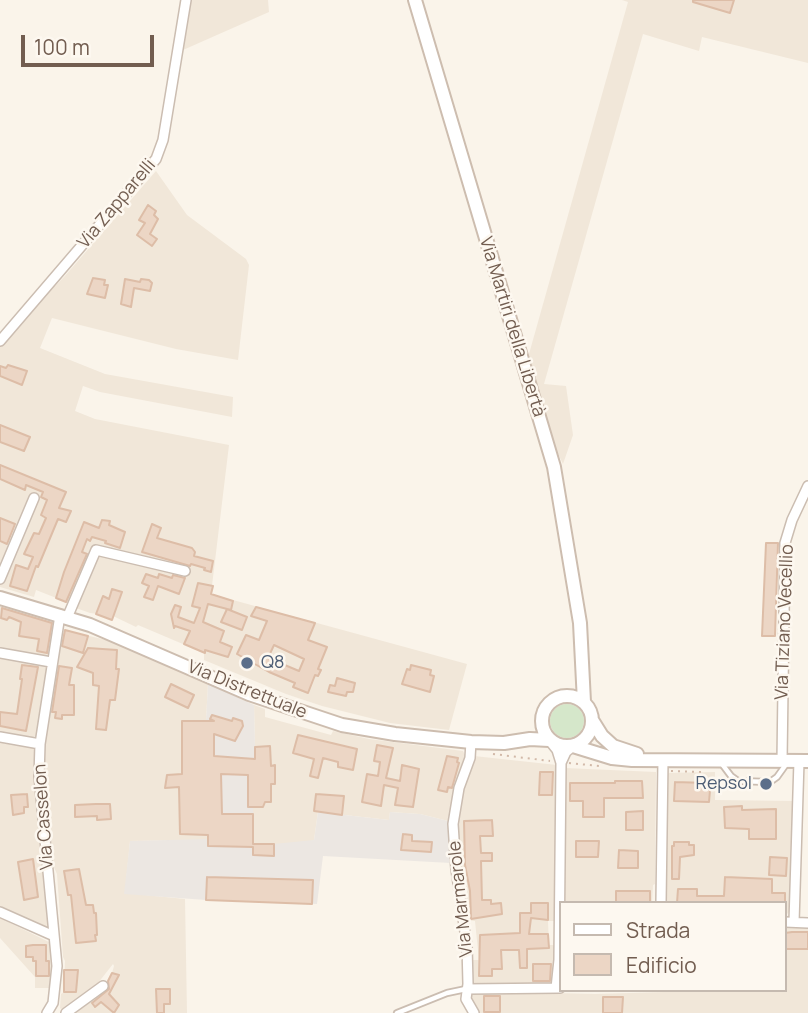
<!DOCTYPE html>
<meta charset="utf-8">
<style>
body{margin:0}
#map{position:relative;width:808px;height:1013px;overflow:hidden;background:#faf4ea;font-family:Manrope,sans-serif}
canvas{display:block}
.legend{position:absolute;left:559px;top:901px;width:228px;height:91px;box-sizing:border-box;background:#fdf8f0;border:2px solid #c5bab0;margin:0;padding:9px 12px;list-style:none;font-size:21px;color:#725d50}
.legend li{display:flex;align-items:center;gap:14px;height:35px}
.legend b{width:35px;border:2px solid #c5bab0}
.scale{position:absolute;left:21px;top:35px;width:133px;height:32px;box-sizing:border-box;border:4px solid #725d50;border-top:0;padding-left:9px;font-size:21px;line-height:24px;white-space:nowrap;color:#725d50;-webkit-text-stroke:5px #fdf8f0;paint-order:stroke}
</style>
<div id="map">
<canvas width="808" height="1013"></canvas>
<ul class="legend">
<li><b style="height:9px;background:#fff"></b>Strada</li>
<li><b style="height:19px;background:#ecd6c5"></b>Edificio</li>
</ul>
<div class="scale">100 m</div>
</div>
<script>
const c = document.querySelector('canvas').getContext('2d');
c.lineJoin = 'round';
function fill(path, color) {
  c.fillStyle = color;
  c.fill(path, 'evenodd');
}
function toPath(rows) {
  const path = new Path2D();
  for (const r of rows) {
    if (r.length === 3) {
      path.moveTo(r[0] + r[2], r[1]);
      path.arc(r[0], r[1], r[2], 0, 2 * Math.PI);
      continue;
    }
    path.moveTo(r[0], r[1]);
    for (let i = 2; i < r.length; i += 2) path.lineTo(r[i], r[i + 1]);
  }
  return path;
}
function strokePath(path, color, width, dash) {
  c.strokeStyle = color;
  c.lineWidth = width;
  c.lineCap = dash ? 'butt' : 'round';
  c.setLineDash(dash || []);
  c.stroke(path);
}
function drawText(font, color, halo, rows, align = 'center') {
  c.font = font + ' Manrope,sans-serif';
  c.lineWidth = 5;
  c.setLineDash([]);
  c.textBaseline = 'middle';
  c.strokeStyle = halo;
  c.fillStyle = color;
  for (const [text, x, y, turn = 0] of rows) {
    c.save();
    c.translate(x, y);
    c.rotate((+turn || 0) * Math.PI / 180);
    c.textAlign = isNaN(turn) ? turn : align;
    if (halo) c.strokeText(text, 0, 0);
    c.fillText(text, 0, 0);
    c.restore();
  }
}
fill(toPath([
 [191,0,268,0,269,12,183,50],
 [622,0,808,0,808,63,702,37,699,51,643,34,544,384,566,386,573,435,563,464,547,431,534,387,529,354,628,2],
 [156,171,187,215,246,259,249,265,238,360,176,349,52,318,40,348,105,374,233,397,232,417,100,392,83,386,75,411,95,419,229,445,211,594,467,664,449,730,390,723,322,706,286,694,204,660,204,653,138,625,136,627,113,616,90,613,76,608,99,554,188,576,191,569,94,546,79,574,69,603,36,590,34,597,0,587,0,346,51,286,55,286,64,277],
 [4,604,43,617,43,620,55,622,49,658,0,650,0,605],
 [64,630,119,643,208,684,206,721,182,774,165,787,179,787,208,835,208,840,130,841,125,893,185,899,187,1013,76,1013,103,992,112,973,114,966,113,964,98,983,64,1012,60,1008,61,994,64,992,65,961,63,957,57,874,53,865,43,795,43,762,57,653],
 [0,657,48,666,36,736,31,738,0,733],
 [254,705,265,709,265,717,331,735,333,731,369,739,463,751,466,757,454,788,448,821,420,814,390,812,389,820,318,812,314,840,274,856,253,855,253,802,271,784,274,765,271,766,255,747],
 [0,741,35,748,33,772,50,929,48,930,0,907],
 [474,756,557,765,555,921,548,921,549,945,554,945,554,983,474,983,473,981,472,960,479,960,475,921,465,920,456,830,462,788],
 [565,768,656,772,655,884,653,885,652,903,564,903],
 [715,772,715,800,796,801,791,910,785,916,785,903,665,903,665,773],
 [0,918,51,943,52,988,35,988,35,977,0,938],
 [785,928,808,928,808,1013,478,1013,471,1003,469,995,471,991,595,994,664,992,665,990,785,990]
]), '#f1e7d9');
fill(toPath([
 [208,684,254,705,255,746,270,746,271,765,275,765,275,784,271,785,271,802,253,803,254,855,273,856,274,844,314,840,318,812,389,820,390,812,420,814,448,821,451,863,323,856,317,904,206,900,124,894,130,841,208,839,207,835,180,834,179,788,165,788,167,775,182,774,182,721,206,720]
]), '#ece7e2');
fill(toPath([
 [567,721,17]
]), '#d5e7ca');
const building = toPath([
 [693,0,734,0,730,13,693,2,693,0],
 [148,205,156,211,154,215,158,219,150,234,157,239,152,246,137,235,145,223,139,220,148,205],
 [93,278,105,280,104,285,108,285,105,298,87,294,93,278],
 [125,279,140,282,141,279,149,280,152,283,150,291,134,288,131,307,121,304,125,279],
 [8,365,27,371,22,385,0,376,0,366,6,368,8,365],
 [0,425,30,437,24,451,0,442,0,425],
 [0,465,66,492,59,508,71,511,66,522,58,519,38,567,36,566,27,591,10,586,16,565,28,569,33,557,24,554,34,533,39,534,46,518,41,515,47,500,41,497,43,492,26,485,25,490,0,479,0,465],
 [0,518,15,524,7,544,0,541,0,518],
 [102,520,110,521,109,525,125,532,120,548,105,543,106,541,92,537,90,541,87,539,82,552,87,554,66,602,56,598,64,572,84,522,99,528,102,520],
 [152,524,161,528,157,538,192,548,195,552,194,556,213,561,211,572,204,570,205,568,191,564,190,566,142,552,152,524],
 [766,543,778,543,775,636,762,636,766,543],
 [146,574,158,578,159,574,172,578,173,575,185,578,179,594,158,586,153,600,144,597,149,586,142,583,146,574],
 [198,583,213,586,211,594,233,601,231,610,208,604,203,622,224,631,220,642,232,647,228,657,205,650,205,653,184,644,190,631,175,626,174,628,171,614,175,605,181,607,178,617,194,623,200,608,192,606,198,583],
 [112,589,122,592,112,620,96,614,103,596,109,599,112,589],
 [256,607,315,623,308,640,327,647,318,669,321,670,318,676,315,675,308,693,293,687,295,683,269,672,237,654,246,635,259,640,267,621,251,616,256,607],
 [274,645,304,659,299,671,268,658,274,645],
 [2,608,52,623,47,653,37,651,39,639,19,636,21,622,9,617,7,620,1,618,2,608],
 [227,609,247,617,242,630,221,622,227,609],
 [65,630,88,636,83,653,62,646,65,630],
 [88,648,117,650,116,669,119,669,115,700,110,700,106,730,96,729,99,686,93,685,93,673,77,667,88,648],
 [22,665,38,667,26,731,0,726,0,712,17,714,22,679,20,679,22,665],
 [411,665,431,670,430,675,434,676,430,692,402,684,407,669,410,670,411,665],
 [59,666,72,668,69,685,74,685,74,715,62,715,62,719,55,718,56,712,52,712,59,666],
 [337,678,355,683,353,692,347,692,346,696,328,692,330,685,335,686,337,678],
 [171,684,194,695,188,708,165,697,171,684],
 [212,715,232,721,233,718,242,721,243,726,235,741,214,734,214,756,255,759,255,747,270,746,271,766,275,765,275,784,271,784,271,802,265,802,263,807,248,807,248,775,221,774,222,814,253,814,253,844,274,844,274,856,253,855,253,847,208,846,208,835,180,834,179,787,165,788,167,775,182,774,182,721,214,721,210,719,212,715],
 [298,735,357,749,353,770,338,767,338,762,323,758,318,778,310,776,314,759,293,753,298,735],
 [377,745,393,748,386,778,400,781,402,765,419,769,413,807,395,805,398,788,384,785,381,806,362,802,367,774,378,776,380,762,374,761,377,745],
 [447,756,458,758,457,762,459,763,452,788,448,787,447,792,438,790,447,756],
 [540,772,553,772,552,795,539,795,540,772],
 [615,781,642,781,643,798,604,798,604,817,583,817,583,801,570,801,570,783,615,783,615,781],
 [675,782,707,783,707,790,710,790,709,802,674,801,675,782],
 [27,794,28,807,24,807,24,813,13,815,11,795,27,794],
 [316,794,344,796,342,815,314,811,316,794],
 [96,804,110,804,111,819,97,820,97,816,75,817,75,805,96,804],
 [742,806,742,810,776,809,776,839,749,839,749,829,725,828,724,807,742,806],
 [643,811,643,830,626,830,626,812,643,811],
 [492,820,493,836,480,836,481,853,492,853,492,861,481,861,482,900,491,900,491,904,501,903,502,914,471,919,470,891,465,865,464,821,492,820],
 [403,834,412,835,412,841,432,842,431,852,401,850,403,834],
 [576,841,599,841,598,857,576,857,576,841],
 [674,842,689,842,689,845,694,845,694,855,680,857,679,879,672,879,672,846,674,846,674,842],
 [619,850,638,851,638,868,618,868,619,850],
 [770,857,787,858,786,876,769,875,770,857],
 [33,859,38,897,24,900,18,862,33,859],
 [79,869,86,905,93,905,94,913,96,913,97,935,95,935,96,941,76,943,71,895,68,895,64,871,79,869],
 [207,877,313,880,312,904,206,900,207,877],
 [725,877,772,879,772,893,785,893,785,903,677,903,678,889,697,889,697,896,724,896,725,877],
 [616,891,650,891,650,903,616,903,616,891],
 [531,903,548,903,548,920,531,918,529,934,548,934,549,948,527,949,527,968,520,968,519,950,501,950,502,969,492,969,492,976,479,976,480,935,520,933,520,913,531,913,531,903],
 [792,932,808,932,808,949,785,949,785,933,792,932],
 [33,945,46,945,46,961,49,961,49,976,36,976,36,961,33,961,33,957,26,957,26,946,33,945],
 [533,964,551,964,550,981,533,981,533,964],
 [64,970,78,970,76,992,64,992,64,970],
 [112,973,119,975,109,994,119,1005,114,1013,101,1002,95,1007,92,1003,109,989,108,981,112,973],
 [156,989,170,989,170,1004,164,1004,164,1013,157,1013,156,989],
 [484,996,500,996,500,1012,484,1012,484,996],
 [603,997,623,997,622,1013,603,1013,603,997]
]);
fill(building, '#ecd6c5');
strokePath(building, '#ddbda7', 2);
const lane = toPath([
 [722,764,731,776,738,781,770,782,777,777,787,763],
 [397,1013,447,993,466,989]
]);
const street = toPath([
 [0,341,156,159,163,140,186,0],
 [0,579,34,498],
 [67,618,96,550,185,571],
 [0,653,51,662],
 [0,737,40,744],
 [549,740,557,750,561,763,566,752,573,746],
 [471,742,470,758,459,788,453,824,456,869,467,946,468,984,466,999,474,1013],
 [782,761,785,543,792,520,808,486],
 [661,903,663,760],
 [0,912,54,936],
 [785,922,808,923],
 [794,922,799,761],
 [556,988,559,960,561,763],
 [467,989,560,988],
 [47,1013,53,1003,57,966,39,776,40,744,60,615],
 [66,1013,103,986]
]);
const secondary = toPath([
 [415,0,554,467,580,623,584,702],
 [0,598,90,625,249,694,342,725,395,734,471,742,504,743,530,739,549,740],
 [567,721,25],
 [592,720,602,736,613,746,637,754],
 [573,746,612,758,632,760,808,761]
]);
strokePath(lane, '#cbbdb1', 8);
strokePath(street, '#cbbdb1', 12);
strokePath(secondary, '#cdbdaf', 16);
strokePath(toPath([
 [493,754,550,761],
 [569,763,599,766],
 [671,771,703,772]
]), '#d2b9a8', 2, [2, 5]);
strokePath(lane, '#fff', 4.5);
strokePath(street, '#fff', 9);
strokePath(secondary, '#fff', 12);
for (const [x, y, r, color] of [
 [247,663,7,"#5c6f8a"],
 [766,784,7,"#5c6f8a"]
]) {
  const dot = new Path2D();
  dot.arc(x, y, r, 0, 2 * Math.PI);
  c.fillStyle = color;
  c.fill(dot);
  strokePath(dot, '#fdf8f0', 2.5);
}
drawText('18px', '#725d50', '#fdf8f0', [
 ["Via Zapparelli",117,204,-50],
 ["Via Martiri della Libertà",512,327,73],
 ["Via Tiziano Vecellio",785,622,-88],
 ["Via Distrettuale",247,690,22],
 ["Via Casselon",44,817,-94],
 ["Via Marmarole",461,899,-96]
]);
drawText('18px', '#4e5e75', '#fdf8f0', [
 ["Q8",261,663],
 ["Repsol",752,784,"right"]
], 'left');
</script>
